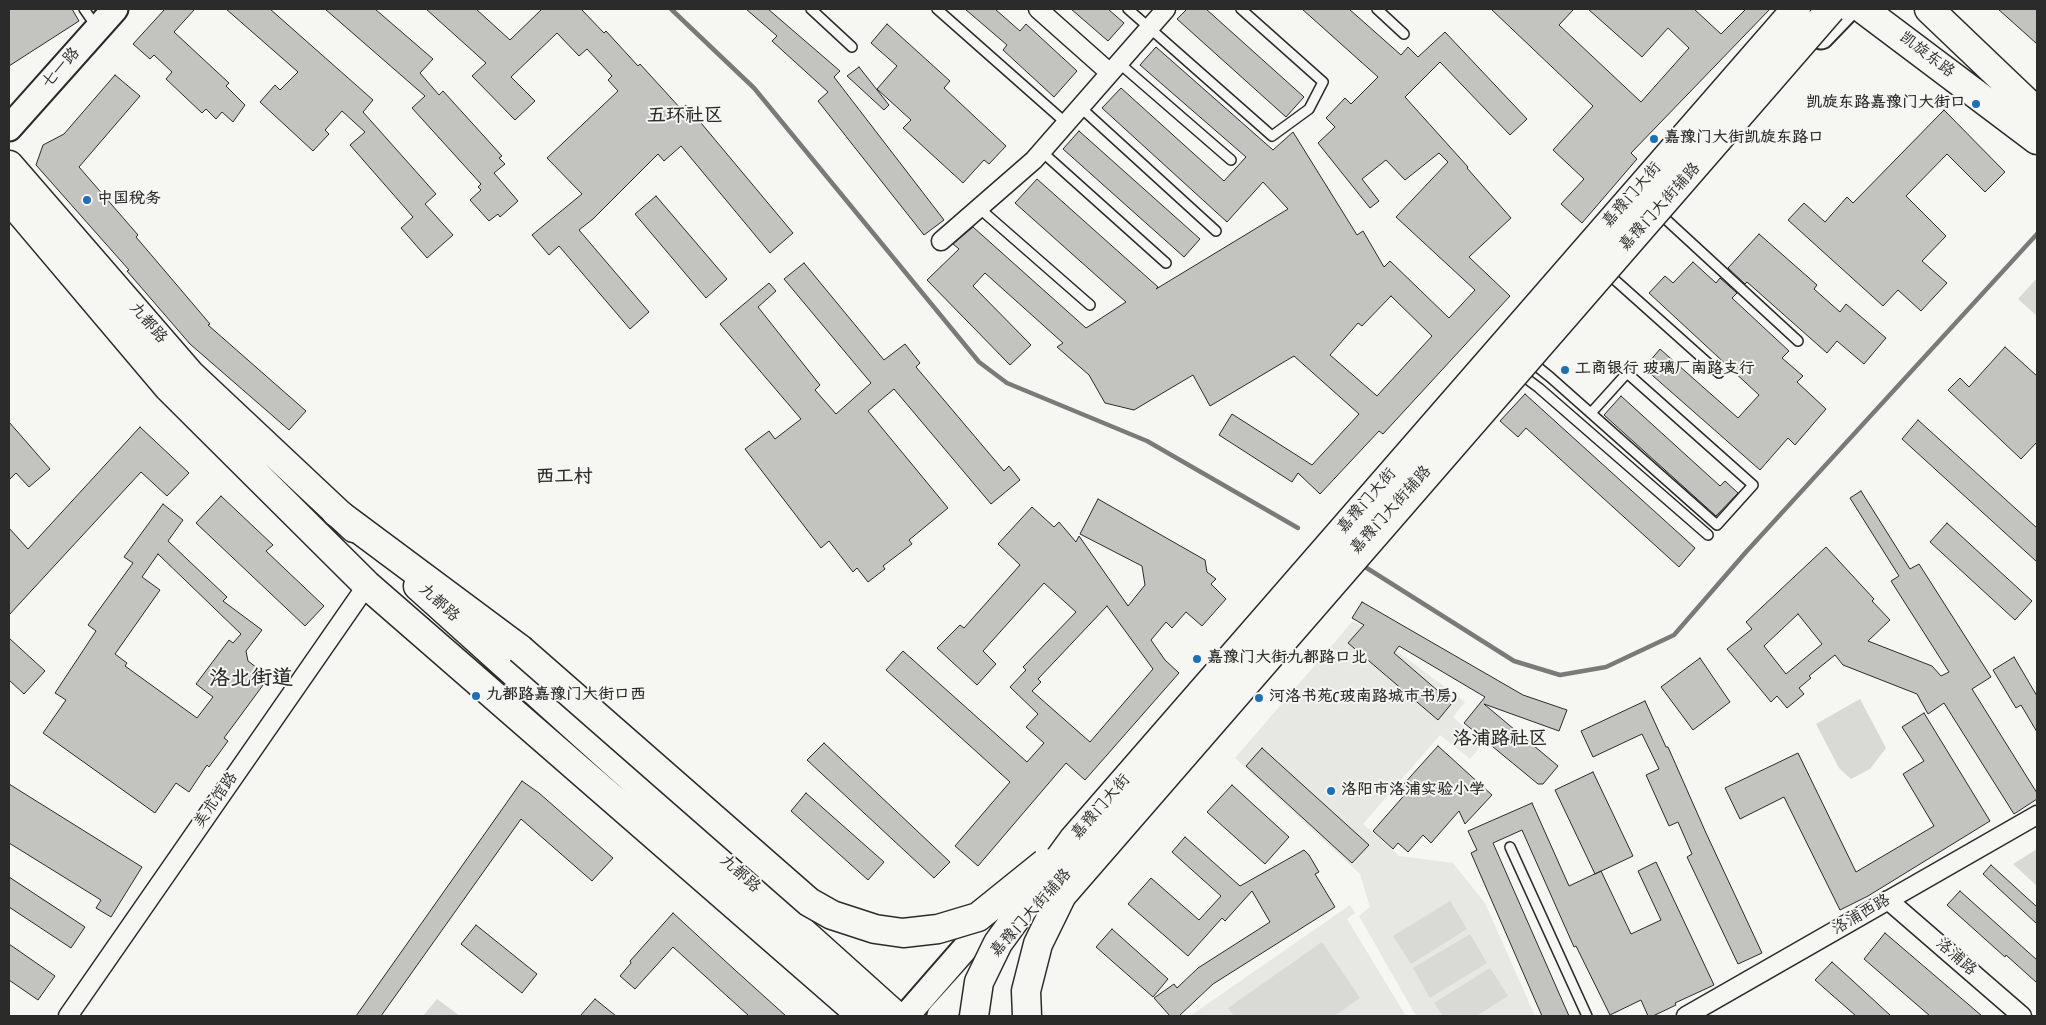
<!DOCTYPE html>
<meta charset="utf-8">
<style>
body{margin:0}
#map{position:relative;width:2046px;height:1025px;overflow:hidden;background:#f6f6f2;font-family:"Indie Flower",sans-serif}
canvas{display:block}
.frame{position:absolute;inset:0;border:10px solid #2b2b2b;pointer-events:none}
</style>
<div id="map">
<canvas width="2046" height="1025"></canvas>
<div class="frame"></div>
</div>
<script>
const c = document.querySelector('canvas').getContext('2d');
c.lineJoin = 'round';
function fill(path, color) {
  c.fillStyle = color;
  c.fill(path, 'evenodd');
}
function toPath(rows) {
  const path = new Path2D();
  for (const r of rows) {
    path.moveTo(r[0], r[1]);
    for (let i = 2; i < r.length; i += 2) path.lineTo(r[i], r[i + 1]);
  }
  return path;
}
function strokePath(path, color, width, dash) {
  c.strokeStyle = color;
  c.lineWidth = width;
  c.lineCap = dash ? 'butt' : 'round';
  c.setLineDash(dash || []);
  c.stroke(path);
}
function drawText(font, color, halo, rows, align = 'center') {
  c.font = font + ' "Indie Flower","LXGW WenKai TC",sans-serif';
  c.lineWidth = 4;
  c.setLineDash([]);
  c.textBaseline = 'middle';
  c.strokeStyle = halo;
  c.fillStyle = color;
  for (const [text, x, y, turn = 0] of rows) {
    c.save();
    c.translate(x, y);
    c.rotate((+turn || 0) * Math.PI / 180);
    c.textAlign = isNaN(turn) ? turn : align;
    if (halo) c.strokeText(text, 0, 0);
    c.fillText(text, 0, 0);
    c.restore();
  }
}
fill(toPath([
 [1352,622,1362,625,1465,702,1453,717,1483,743,1470,759,1440,735,1363,824,1399,856,1453,863,1485,903,1535,1016,1416,1016,1359,916,1370,907,1360,874,1235,758],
 [1350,905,1355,913,1347,919,1406,1016,1190,1016]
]), '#e7e7e3');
fill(toPath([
 [2037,278,2037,316,2018,299],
 [1860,699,1886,748,1870,769,1851,779,1839,768,1816,724],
 [2037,849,2037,886,2013,864],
 [1450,901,1467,929,1411,964,1393,936],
 [1470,934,1487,963,1430,998,1413,968],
 [1322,942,1360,998,1334,1016,1234,1016,1228,1008],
 [1490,968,1508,996,1476,1016,1443,1016,1434,1003],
 [437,999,460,1016,423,1016]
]), '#d9d9d5');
strokePath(toPath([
 [671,9,754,88,979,362,1007,383,1147,441,1298,528],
 [1362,565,1514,661,1560,675,1606,667,1674,635,1746,552,2037,234]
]), '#7a7a78', 4.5);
const building = toPath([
 [9,9,72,9,79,21,9,66,9,9],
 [165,9,195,9,174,32,229,83,226,86,245,105,233,122,222,112,216,119,206,109,202,113,166,79,172,72,154,55,150,59,133,44,165,9],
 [226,9,270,9,373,100,363,112,436,194,425,204,453,235,427,258,401,228,413,217,350,145,365,132,342,111,325,130,329,134,313,151,260,102,275,85,280,90,298,72,226,9],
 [325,9,375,9,433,59,420,73,439,95,443,91,502,156,499,158,505,164,494,173,518,201,500,217,498,214,489,221,470,200,481,190,478,187,481,184,412,108,425,96,325,9],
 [426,9,476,9,510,40,542,9,581,9,604,33,606,31,638,66,640,64,681,109,686,105,793,233,770,253,681,146,664,161,658,154,593,219,579,230,649,312,630,329,559,246,549,255,532,235,582,194,547,158,618,91,608,80,612,76,587,49,579,56,557,33,511,77,535,101,515,120,472,76,486,63,426,9],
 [746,9,768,9,840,71,834,77,944,220,924,235,818,101,828,92,772,41,777,36,746,9],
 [965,9,995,9,1020,31,1026,24,1077,71,1054,97,1003,50,1007,45,965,9],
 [1071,9,1108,9,1124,23,1108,41,1071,9],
 [1187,9,1206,9,1304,97,1286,117,1177,19,1187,9],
 [1302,9,1349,9,1401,55,1408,47,1418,57,1445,32,1527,119,1510,135,1440,62,1405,97,1468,167,1467,168,1511,218,1469,257,1510,296,1383,434,1379,431,1320,494,1298,473,1292,482,1219,435,1232,414,1312,465,1359,414,1294,356,1210,406,1193,375,1134,410,1105,403,1089,375,1057,347,1063,343,985,273,973,286,1031,345,1010,365,927,280,959,249,953,244,973,227,1086,328,1126,302,1015,203,1037,179,1158,287,1156,289,1288,209,1263,182,1227,222,1102,108,1121,88,1224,181,1246,157,1140,65,1156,47,1273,150,1293,132,1357,235,1363,231,1384,267,1390,261,1449,318,1475,290,1396,217,1448,162,1439,153,1405,180,1386,160,1362,179,1379,201,1370,208,1318,143,1335,127,1326,118,1345,98,1351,104,1378,77,1302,9],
 [1391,296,1432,336,1377,396,1330,355,1358,323,1362,326,1391,296],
 [1491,9,1574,9,1559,25,1641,102,1689,48,1668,28,1642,57,1588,9,1694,9,1721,34,1746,9,1770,9,1631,153,1637,159,1582,223,1561,204,1584,179,1553,150,1593,106,1491,9],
 [1998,9,2037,9,2037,44,1998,9],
 [887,24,950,81,944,88,1006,146,989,164,984,160,963,183,903,128,911,120,877,89,897,66,871,43,887,24],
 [859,67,889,105,884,110,847,76,859,67],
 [115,75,140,96,79,167,138,235,136,237,210,324,208,325,306,411,289,430,190,344,127,271,129,270,36,165,43,145,64,134,115,75],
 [1944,110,2005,172,1985,192,1947,154,1906,196,1946,236,1922,261,1947,283,1921,311,1898,290,1883,306,1788,220,1804,203,1825,222,1847,197,1853,203,1944,110],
 [1079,131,1200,239,1184,257,1063,149,1079,131],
 [656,196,727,279,706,298,635,214,656,196],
 [1759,234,1817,285,1814,289,1840,312,1846,304,1886,338,1864,364,1837,341,1827,353,1747,282,1745,284,1728,268,1759,234],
 [1693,262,1716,283,1720,278,1737,293,1732,298,1789,351,1782,358,1803,376,1797,382,1826,409,1795,445,1788,438,1760,470,1644,368,1660,349,1738,418,1759,395,1649,293,1665,276,1673,283,1693,262],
 [804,263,884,360,905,344,920,363,916,367,1004,471,1009,466,1020,480,991,504,894,389,868,411,948,508,909,540,912,544,883,566,885,569,868,582,857,568,853,572,829,541,821,548,745,449,769,431,775,439,801,419,720,324,769,283,776,291,758,307,820,385,815,390,836,414,871,383,784,279,804,263],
 [2005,347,2037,376,2037,442,2021,459,1948,390,1960,378,1969,387,2005,347],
 [1525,394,1695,548,1679,567,1526,428,1518,437,1500,421,1525,394],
 [1621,396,1720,486,1725,481,1738,493,1716,516,1604,415,1621,396],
 [1918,420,2037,528,2037,562,1902,439,1918,420],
 [9,422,50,469,29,487,16,473,9,480,9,422],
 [140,427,189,473,167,496,141,472,9,615,9,528,28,549,140,427],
 [1861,491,1910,569,1919,564,1991,677,1972,689,2037,793,2037,799,2014,814,1944,703,1928,714,1917,694,1843,665,1835,655,1809,676,1811,678,1799,688,1804,694,1787,708,1777,696,1771,702,1727,649,1752,629,1746,622,1826,547,1874,599,1872,601,1890,620,1868,641,1932,666,1941,676,1949,672,1891,581,1899,576,1850,498,1861,491],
 [1798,614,1822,644,1786,674,1764,646,1798,614],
 [221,496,273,545,266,551,324,606,305,626,196,523,221,496],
 [1098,499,1205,560,1207,572,1216,579,1211,584,1226,599,1202,626,1186,612,1172,628,1166,622,1151,640,1165,660,1179,673,1085,780,1066,763,978,866,955,846,1010,782,886,670,903,651,1027,762,1044,743,1026,727,1038,714,1010,687,1026,670,1023,667,1076,612,1044,583,983,651,996,664,977,685,937,648,960,625,964,628,1020,565,998,544,1032,507,1054,527,1059,522,1076,542,1079,536,1128,606,1145,585,1142,566,1080,534,1098,499],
 [1107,606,1153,669,1090,742,1032,691,1041,682,1038,679,1107,606],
 [163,504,183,520,168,541,227,597,223,601,262,630,246,651,248,661,269,677,224,738,228,741,209,767,207,765,189,792,176,783,155,813,43,733,66,700,55,693,96,631,88,625,133,563,124,557,163,504],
 [158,554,241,634,233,643,229,640,196,684,213,697,197,718,125,666,127,663,115,654,160,590,142,577,158,554],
 [1947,523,2032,601,2015,620,1930,542,1947,523],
 [1362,602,1523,695,1567,710,1559,731,1484,704,1558,766,1543,784,1538,784,1464,723,1485,697,1399,646,1394,653,1452,703,1438,720,1348,643,1364,625,1352,618,1362,602],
 [9,638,45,671,24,694,9,680,9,638],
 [2014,657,2037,696,2037,732,2021,705,2016,708,1993,670,2014,657],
 [1700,658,1730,702,1693,730,1661,687,1700,658],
 [1645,701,1666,747,1668,747,1706,833,1762,953,1738,964,1687,857,1692,854,1678,822,1669,826,1646,775,1659,769,1642,734,1593,757,1581,731,1645,701],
 [1924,713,1990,821,1868,896,1840,910,1784,797,1740,819,1725,788,1798,753,1856,872,1934,826,1903,774,1924,761,1902,727,1924,713],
 [824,743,950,862,934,878,807,760,824,743],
 [1438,746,1492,795,1465,824,1459,811,1431,843,1423,835,1408,852,1398,843,1393,849,1373,831,1408,791,1402,786,1438,746],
 [1262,748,1369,845,1352,863,1246,766,1262,748],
 [1593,772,1633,856,1595,874,1555,790,1593,772],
 [522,781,539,793,613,858,592,881,521,819,381,1016,356,1016,522,781],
 [9,784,142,867,111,917,96,908,101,900,9,843,9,784],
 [1232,785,1289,837,1265,864,1207,812,1232,785],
 [806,793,884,862,868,880,791,811,806,793],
 [1532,803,1569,886,1601,871,1631,934,1661,920,1638,871,1656,862,1714,985,1675,1003,1676,1005,1653,1016,1648,1016,1641,1000,1610,1015,1576,946,1574,947,1522,830,1493,843,1569,1016,1542,1016,1471,853,1477,850,1468,831,1532,803],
 [1185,837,1240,886,1304,850,1309,855,1319,872,1315,874,1335,907,1213,984,1179,1016,1170,1016,1154,998,1174,984,1177,988,1198,968,1270,922,1252,891,1225,921,1222,918,1188,956,1128,904,1151,878,1199,920,1221,896,1172,852,1185,837],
 [1991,865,2037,907,2037,924,1983,874,1991,865],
 [9,877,85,927,71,948,9,907,9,877],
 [1960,891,2037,960,2037,983,2006,955,2005,957,1947,905,1960,891],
 [673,913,735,970,786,1016,749,1016,673,947,635,989,620,976,631,963,630,961,673,913],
 [476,925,537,974,522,993,461,944,476,925],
 [1112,929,1168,979,1153,997,1096,947,1112,929],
 [1885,933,1982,1016,1930,1016,1864,959,1885,933],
 [9,944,55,976,38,1000,9,980,9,944],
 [1832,962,1853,981,1891,1016,1856,1016,1815,980,1832,962],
 [595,999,616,1016,580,1016,595,999]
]);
fill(building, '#c3c3c0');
strokePath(building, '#2b2b2b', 1);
const lane = toPath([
 [84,9,96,26],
 [811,9,852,47],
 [937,9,1066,123],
 [1128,9,1272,136,1309,109,1323,82,1241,9],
 [1377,9,1404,34],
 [1119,63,1231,160],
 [1080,107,1216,231],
 [1041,151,1166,263],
 [979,208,1090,305],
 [1659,213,1798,341],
 [1606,272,1719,373],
 [1529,360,1550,377,1717,525,1753,485,1627,373,1591,413],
 [1519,373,1539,388,1708,535],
 [1510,847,1587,1016]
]);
const street = toPath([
 [1038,9,1110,73],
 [941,241,1034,160,1166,9],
 [1888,900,2022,1016],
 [68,1016,367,585],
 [1686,1016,2037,815]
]);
const secondary = toPath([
 [1821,36,1847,9],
 [9,128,115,9],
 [906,1016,1002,906],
 [940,1016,987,964]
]);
const primary = toPath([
 [1863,9,2037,140],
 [1929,9,2037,112],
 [9,165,190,374,354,528],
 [9,199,168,387,367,585,862,1016],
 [418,586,896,1016]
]);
const highway = toPath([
 [336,512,520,649]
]);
strokePath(lane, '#2b2b2b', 12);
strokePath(street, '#2b2b2b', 21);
strokePath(secondary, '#2b2b2b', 29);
strokePath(primary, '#2b2b2b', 31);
strokePath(highway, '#2b2b2b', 31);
strokePath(lane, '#f6f6f2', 9);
strokePath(street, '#f6f6f2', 18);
strokePath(secondary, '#f6f6f2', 25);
strokePath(primary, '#f6f6f2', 28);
strokePath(highway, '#f6f6f2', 28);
const highwayBridge = toPath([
 [520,649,809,902,832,915,875,929,903,933,938,929,978,917,1045,863],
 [974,1016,979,982,998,943,1073,840,1796,9],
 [1027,1016,1026,991,1038,944,1062,895,1831,9]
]);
strokePath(highwayBridge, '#2b2b2b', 31, []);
strokePath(highwayBridge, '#f6f6f2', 28);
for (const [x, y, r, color] of [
 [1976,104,5,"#1f6fb2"],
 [1654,139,5,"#1f6fb2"],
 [87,200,5,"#1f6fb2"],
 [1565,370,5,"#1f6fb2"],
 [1197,659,5,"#1f6fb2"],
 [476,696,5,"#1f6fb2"],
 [1259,698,5,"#1f6fb2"],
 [1331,791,5,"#1f6fb2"]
]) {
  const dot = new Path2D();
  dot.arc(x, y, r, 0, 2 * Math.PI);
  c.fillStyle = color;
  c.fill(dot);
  strokePath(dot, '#f6f6f2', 2);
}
drawText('16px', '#2b2b2b', '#f6f6f2', [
 ["凯旋东路",1926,56,37],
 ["七一路",62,69,-48],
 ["嘉豫门大街",1633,196,-49],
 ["嘉豫门大街辅路",1661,208,-48],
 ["九都路",147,324,49],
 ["嘉豫门大街",1368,502,-49],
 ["嘉豫门大街辅路",1392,511,-48],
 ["九都路",438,604,42],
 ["美术馆路",217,801,-55],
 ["嘉豫门大街",1102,808,-49],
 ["九都路",739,875,42],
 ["嘉豫门大街辅路",1032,914,-48],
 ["洛浦西路",1862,916,-30],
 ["洛浦路",1955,958,41]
]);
drawText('bold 16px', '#2b2b2b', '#f6f6f2', [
 ["凯旋东路嘉豫门大街口",1966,104,"right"],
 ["嘉豫门大街凯旋东路口",1664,139],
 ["中国税务",97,200],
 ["工商银行 玻璃厂南路支行",1575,370],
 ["嘉豫门大街九都路口北",1207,659],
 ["九都路嘉豫门大街口西",486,696],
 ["河洛书苑(玻南路城市书房)",1269,698],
 ["洛阳市洛浦实验小学",1341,791]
], 'left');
drawText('bold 19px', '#2b2b2b', '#f6f6f2', [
 ["五环社区",685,118],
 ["西工村",564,479],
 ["洛浦路社区",1500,741]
]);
drawText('bold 21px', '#2b2b2b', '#f6f6f2', [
 ["洛北街道",251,681]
]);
</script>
